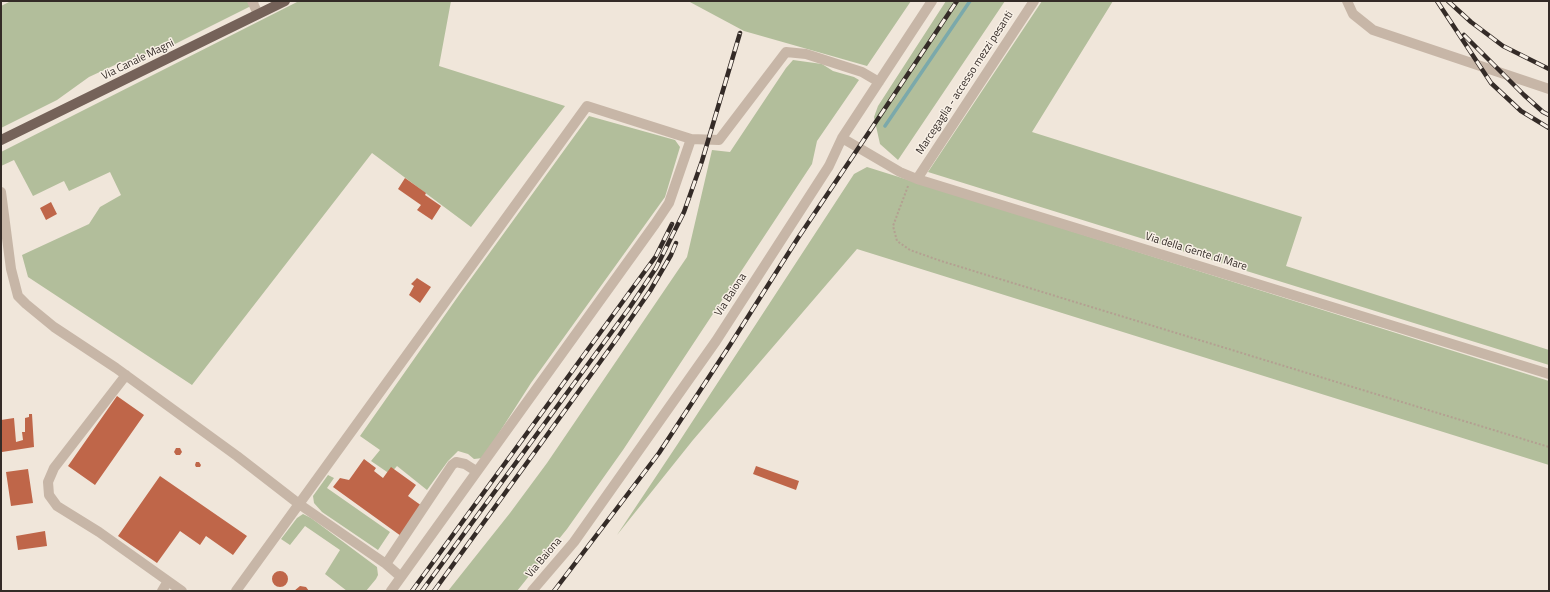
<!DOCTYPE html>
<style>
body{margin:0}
#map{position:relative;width:1550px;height:592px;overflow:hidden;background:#f0e6da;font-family:"Titillium Web",sans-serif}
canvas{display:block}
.frame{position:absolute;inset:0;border:2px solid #342b27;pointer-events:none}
</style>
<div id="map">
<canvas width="1550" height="592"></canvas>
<div class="frame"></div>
</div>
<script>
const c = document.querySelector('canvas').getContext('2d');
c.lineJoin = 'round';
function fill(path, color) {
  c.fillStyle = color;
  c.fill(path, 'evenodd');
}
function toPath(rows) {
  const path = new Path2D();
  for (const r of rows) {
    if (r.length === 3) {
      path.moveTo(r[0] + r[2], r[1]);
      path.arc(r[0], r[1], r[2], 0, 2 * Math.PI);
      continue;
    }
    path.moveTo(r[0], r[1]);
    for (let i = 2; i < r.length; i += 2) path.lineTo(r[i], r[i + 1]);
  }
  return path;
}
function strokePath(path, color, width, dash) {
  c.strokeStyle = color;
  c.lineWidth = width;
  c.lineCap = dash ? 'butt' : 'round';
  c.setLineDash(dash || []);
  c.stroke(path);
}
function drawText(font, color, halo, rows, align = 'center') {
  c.font = font + ' "Titillium Web",sans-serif';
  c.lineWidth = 3;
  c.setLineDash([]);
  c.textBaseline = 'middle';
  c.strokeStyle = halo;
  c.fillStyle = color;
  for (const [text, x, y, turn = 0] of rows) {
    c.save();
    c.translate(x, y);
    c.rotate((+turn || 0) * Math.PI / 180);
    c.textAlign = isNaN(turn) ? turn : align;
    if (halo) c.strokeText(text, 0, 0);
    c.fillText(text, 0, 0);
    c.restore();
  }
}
fill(toPath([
 [11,1,261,1,173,45,117,64,89,77,57,100,1,128,1,6],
 [299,1,451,1,439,66,565,106,471,227,372,153,192,385,28,277,22,255,89,224,100,207,121,195,110,172,69,191,64,181,33,196,14,160,1,166,1,152],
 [688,1,911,1,867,66,744,31],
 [946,1,1005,1,898,160,880,144,874,117,878,106],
 [1042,1,1113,1,1032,132,1302,217,1286,266,1549,350,1549,365,928,172],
 [793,60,822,64,833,71,854,77,859,80,817,141,812,164,623,450,567,529,517,591,448,591,510,513,547,463,687,257,712,150,730,152,786,68],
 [589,116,675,140,680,147,665,197,531,383,483,458,474,459,468,454,458,451,448,461,427,490,397,466,390,474,371,461,380,450,360,436,459,295],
 [867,167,1549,381,1549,465,857,249,693,440,617,535,677,445,854,174],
 [328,475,334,478,327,488,390,532,378,550,322,512,314,503,313,496],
 [303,514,311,518,377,567,378,575,376,579,366,591,347,591,325,574,340,550,305,526,290,545,281,539,297,518]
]), '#b2be9b');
strokePath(toPath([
 [885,126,970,1]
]), '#7ba9ab', 3.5);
fill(toPath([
 [405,178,426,193,425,195,441,206,432,220,417,210,421,205,398,189],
 [51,202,57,214,46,220,40,208],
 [417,278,431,287,420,303,409,295,414,286,411,284],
 [117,396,144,415,95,485,68,466],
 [29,414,32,414,34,447,2,452,1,420,14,418,16,442,23,440,22,432,25,432,25,418,29,417],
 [176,448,180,448,182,452,180,455,176,455,174,452],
 [364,459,376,468,374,471,383,478,391,467,416,485,408,496,422,506,401,536,333,487,340,478,349,480],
 [196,462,199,462,201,465,200,467,196,467,195,465],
 [756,466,799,481,796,490,753,474],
 [28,469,33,503,11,506,6,472],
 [160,476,247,536,233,555,206,536,200,545,180,531,157,563,118,536],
 [45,531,47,546,18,550,16,536],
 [280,579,8],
 [300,586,306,587,309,591,294,591]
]), '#bf6649');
strokePath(toPath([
 [908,186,893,226,897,241,910,250,941,261,1549,447]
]), '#b3a091', 2, [2, 2]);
strokePath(toPath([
 [252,1,258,14],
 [1347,1,1353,14,1373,30,1549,89],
 [842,138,900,172,917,179,1549,374],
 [917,179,1034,1],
 [1,192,11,269,18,296,26,304,54,327,116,368,237,456,299,504,236,591],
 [126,375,54,468,48,482,49,495,57,506,99,532,182,591],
 [386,564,452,465,456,462,465,464,476,471],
 [401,577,386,564,299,504,587,106,691,139],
 [162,591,168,581],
 [391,591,655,224,669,203,691,139,719,140,786,52,806,54,862,72,879,82],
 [532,591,574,542,716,341,829,166,842,138,932,1]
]), '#c7b6a7', 10);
strokePath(toPath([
 [1,140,285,1]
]), '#756259', 10);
const rail = toPath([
 [1437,1,1491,83,1521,111,1549,128],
 [1448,1,1471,22,1503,46,1549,69],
 [1464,35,1524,95,1543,112,1549,115],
 [412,591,656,256,672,224],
 [422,591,630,307,656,268,684,212,702,161,740,33],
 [434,591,616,340,650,291,671,255,676,243],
 [554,591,659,453,730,345,798,238,957,1]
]);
strokePath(rail, '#342b27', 4.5);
strokePath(rail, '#f8f0e6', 3, [9]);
drawText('11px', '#342b27', '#f8f0e6', [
 ["Via Canale Magni",138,60,-26],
 ["Marcegaglia - accesso mezzi pesanti",965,83,-57],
 ["Via della Gente di Mare",1196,252,17],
 ["Via Baiona",731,295,-57],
 ["Via Baiona",544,558,-50]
]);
</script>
